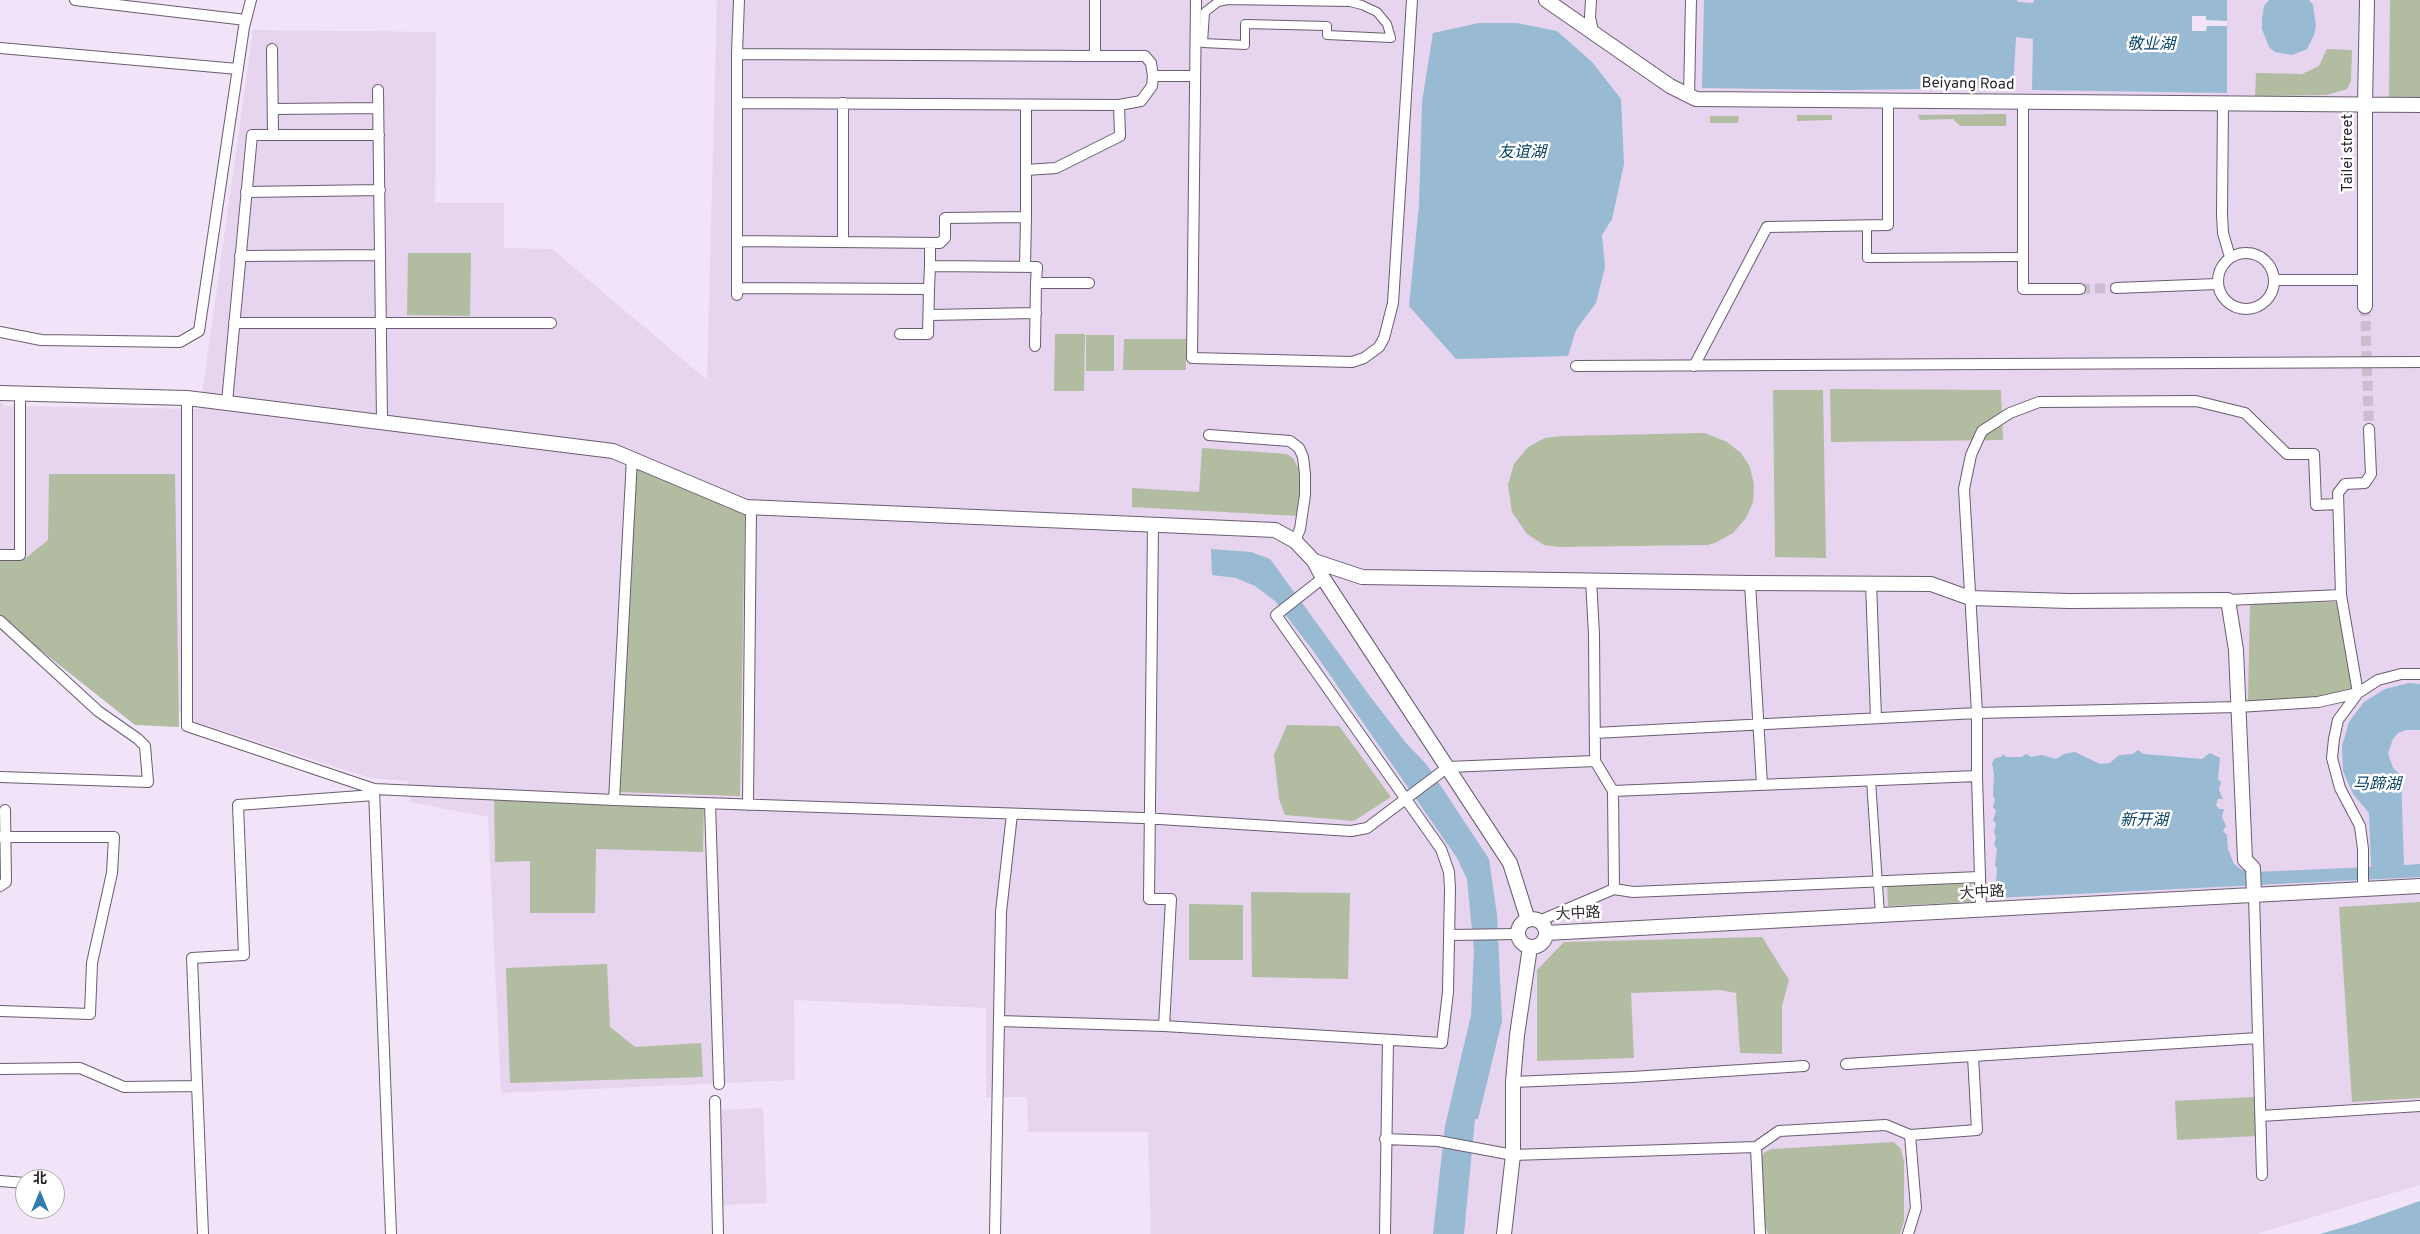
<!DOCTYPE html>
<meta charset="utf-8">
<style>
body{margin:0}
#map{position:relative;width:2420px;height:1234px;overflow:hidden;background:#f1e3f8;font-family:Overpass,"Noto Sans SC",sans-serif}
canvas{display:block}
.north{position:absolute;left:15px;top:1169px;width:50px;height:50px;box-sizing:border-box;background:#fff;border:1px solid #aaa8ab;border-radius:50%;rotate:0deg;font-size:14px;font-weight:700;line-height:20px;text-align:center;color:#2a252d}
.north::after{content:'';display:block;margin:auto;width:18px;height:22px;background:#317caf;clip-path:polygon(50% 0,100% 100%,50% 72%,0 100%)}
</style>
<div id="map">
<canvas width="2420" height="1234"></canvas>
<div class="north">北</div>
</div>
<script>
const c = document.querySelector('canvas').getContext('2d');
c.lineJoin = 'round';
function fill(path, color) {
  c.fillStyle = color;
  c.fill(path, 'evenodd');
}
function toPath(rows) {
  const path = new Path2D();
  for (const r of rows) {
    if (r.length === 3) {
      path.moveTo(r[0] + r[2], r[1]);
      path.arc(r[0], r[1], r[2], 0, 2 * Math.PI);
      continue;
    }
    path.moveTo(r[0], r[1]);
    for (let i = 2; i < r.length; i += 2) path.lineTo(r[i], r[i + 1]);
  }
  return path;
}
function strokePath(path, color, width, dash) {
  c.strokeStyle = color;
  c.lineWidth = width;
  c.lineCap = dash ? 'butt' : 'round';
  c.setLineDash(dash || []);
  c.stroke(path);
}
function drawText(font, color, halo, rows, align = 'center') {
  c.font = font + ' Overpass,"Noto Sans SC",sans-serif';
  c.lineWidth = 5;
  c.setLineDash([]);
  c.textBaseline = 'middle';
  c.strokeStyle = halo;
  c.fillStyle = color;
  for (const [text, x, y, turn = 0] of rows) {
    c.save();
    c.translate(x, y);
    c.rotate((+turn || 0) * Math.PI / 180);
    c.textAlign = isNaN(turn) ? turn : align;
    if (halo) c.strokeText(text, 0, 0);
    c.fillText(text, 0, 0);
    c.restore();
  }
}
fill(toPath([
 [717,0,2420,0,2420,1185,2256,1234,1151,1234,1148,1132,1028,1132,1027,1097,986,1097,986,1008,794,1000,795,1080,501,1093,488,817,410,802,408,781,371,778,196,722,0,608,0,399,4,406,200,409,253,30,436,32,435,203,504,203,504,248,552,249,707,380],
 [763,1108,767,1203,723,1205,720,1110]
]), '#e7d4ef');
fill(toPath([
 [2390,0,2420,0,2420,97,2389,97],
 [2327,49,2352,50,2351,81,2347,89,2327,95,2255,96,2256,73,2302,74,2319,66],
 [2006,114,2006,126,1960,126,1953,119,1920,120,1918,115],
 [1797,115,1832,115,1832,120,1797,121],
 [1710,116,1739,116,1738,123,1710,123],
 [408,253,471,253,470,316,407,315],
 [1055,334,1085,334,1084,391,1054,391],
 [1086,335,1114,335,1114,371,1086,371],
 [1124,339,1186,339,1186,370,1123,370],
 [1830,389,2001,390,2003,440,1831,442],
 [1773,390,1823,390,1826,558,1775,557],
 [1705,433,1727,442,1741,453,1750,467,1754,485,1753,502,1746,518,1733,533,1717,542,1708,545,1558,547,1544,545,1527,534,1512,512,1508,485,1514,464,1528,447,1545,438,1563,436],
 [1202,448,1287,454,1293,458,1301,473,1298,516,1132,507,1132,488,1199,492],
 [636,467,745,511,740,796,617,792],
 [49,474,175,474,179,727,135,725,0,618,0,559,26,558,48,540],
 [2338,602,2354,690,2319,698,2248,701,2250,603],
 [1287,725,1339,726,1391,797,1354,821,1285,815,1279,799,1274,755],
 [494,795,704,801,703,852,596,849,595,913,530,913,530,861,495,862],
 [1971,881,1972,902,1888,906,1887,885],
 [1251,892,1350,893,1348,979,1252,977],
 [2420,902,2420,1098,2352,1102,2339,907],
 [1189,904,1243,905,1243,960,1189,960],
 [1762,937,1789,980,1782,1006,1782,1054,1740,1053,1736,993,1720,990,1631,993,1634,1058,1537,1061,1537,970,1564,942],
 [607,964,610,1027,635,1047,701,1043,703,1077,510,1083,506,968],
 [2254,1097,2256,1136,2177,1140,2175,1101],
 [1894,1142,1901,1149,1904,1162,1904,1221,1900,1234,1768,1234,1763,1221,1761,1157,1765,1152,1772,1149]
]), '#b1bca0');
fill(toPath([
 [1704,0,2017,0,2018,2,2033,3,2034,0,2227,0,2227,93,2032,90,2033,39,2016,37,2013,88,1839,90,1702,88],
 [2269,0,2309,0,2313,5,2316,26,2314,35,2307,49,2292,55,2275,52,2269,47,2262,29,2262,19,2264,6],
 [1479,23,1517,23,1557,31,1592,62,1621,99,1624,164,1612,219,1602,235,1605,267,1596,303,1576,330,1568,356,1456,359,1409,306,1419,205,1422,102,1433,33],
 [1211,549,1251,552,1270,559,1369,695,1406,743,1427,765,1489,859,1497,915,1502,1021,1478,1119,1475,1119,1464,1234,1433,1234,1445,1126,1471,1015,1474,951,1467,879,1457,858,1314,652,1275,601,1255,586,1236,578,1212,575],
 [2409,683,2420,684,2420,730,2406,730,2398,733,2393,739,2388,753,2393,768,2401,775,2404,865,2420,864,2420,877,1995,898,1997,868,1995,866,1997,849,1994,844,1996,838,1994,832,1996,824,1993,820,1996,811,1993,807,1995,799,1993,796,1994,774,1992,763,1995,758,2001,757,2003,754,2006,757,2021,757,2027,754,2031,757,2042,755,2056,759,2064,754,2075,752,2100,764,2110,763,2119,755,2133,754,2138,750,2144,754,2202,759,2210,753,2220,758,2218,779,2221,782,2219,790,2223,799,2218,799,2216,805,2219,809,2224,809,2222,817,2226,826,2223,831,2227,835,2228,849,2234,864,2242,870,2255,872,2371,867,2369,813,2353,794,2343,771,2342,746,2349,722,2364,702,2385,689],
 [2420,1201,2420,1234,2320,1234,2355,1224]
]), '#98bad3');
fill(toPath([
 [2192,16,2206,16,2206,20,2227,21,2227,26,2207,26,2206,31,2192,31]
]), '#f1e3f8');
strokePath(toPath([
 [2080,289,2116,288],
 [2365,306,2369,429]
]), '#c9bdcf', 10, [10, 5]);
const pedestrian = toPath([
 [1227,0,1350,2,1362,5,1377,12,1387,24,1391,38,1327,35,1327,26,1245,24,1245,45,1203,43,1205,12,1218,2,1227,0],
 [1867,225,1867,258,2022,257],
 [1871,780,1880,915]
]);
const minor = toPath([
 [75,0,246,20],
 [1196,0,1192,358,1352,362,1364,358,1379,347,1384,338,1393,303,1412,0],
 [1591,0,1590,17,1593,32],
 [0,48,238,69],
 [272,49,273,134],
 [737,54,1095,56,1095,0],
 [1095,56,1145,56,1151,63,1153,76],
 [378,90,382,421],
 [1689,97,1691,0],
 [2023,102,2023,289,2080,289],
 [737,103,1119,105],
 [843,103,843,242],
 [2223,104,2222,215,2223,233,2230,257],
 [273,109,378,108],
 [1026,170,1056,168,1120,136,1119,105,1141,101,1152,86,1153,76,1195,76],
 [246,192,380,190],
 [1026,217,1026,108],
 [737,241,940,243,945,238,945,218,1026,217,1025,267],
 [930,243,930,266],
 [2246,281,28],
 [240,256,380,255],
 [2274,280,2365,280],
 [737,288,929,289,930,266,1037,267,1036,283,1089,283],
 [2116,288,2217,284],
 [737,295,737,54,739,0],
 [930,315,1036,313],
 [234,323,551,323],
 [0,332,41,340,180,342,199,331,244,27,251,0],
 [900,334,928,334,929,289],
 [1035,346,1036,283],
 [1576,366,2420,362],
 [1694,366,1767,227,1888,225,1888,101],
 [187,398,187,726,374,789,614,800,1143,818,1351,831,1367,828,1448,767,1595,761,1613,791,1614,889,1539,921],
 [227,402,252,135,379,135],
 [1209,435,1290,441,1299,448,1303,457,1305,474,1305,495,1300,529,1295,541],
 [1153,524,1149,899,1171,899,1164,1026],
 [0,555,20,555,20,393],
 [1591,579,1594,635,1595,761],
 [1750,583,1762,785],
 [1871,583,1876,718],
 [2341,595,2358,693,2378,680,2401,674,2420,674],
 [2228,600,2341,595,2338,493,2345,484,2365,483,2371,474,2369,429],
 [0,621,98,711,138,739,145,746,148,782,0,777],
 [2358,693,2338,720,2334,739,2332,758,2340,788,2360,826,2363,849,2363,889],
 [1595,733,1977,713,2238,707,2318,702,2358,693],
 [374,790,391,1234],
 [1613,791,1977,776],
 [614,800,632,458],
 [710,804,719,1084],
 [748,805,751,508],
 [0,837,114,837,112,873,92,963,90,1014,0,1011],
 [0,886,6,882,5,810],
 [1614,889,1633,892,1979,877],
 [2254,895,2262,1175],
 [1981,910,1977,776,1977,713,1964,489,1971,455,1982,431,2010,413,2039,402,2196,401,2245,413,2287,454,2314,454,2316,505,2338,504],
 [1450,935,1518,934],
 [999,1021,1164,1026,1442,1043,1448,992,1450,888,1449,872,1441,849,1276,615,1323,578],
 [1846,1064,2258,1038],
 [0,1069,80,1068,124,1087,197,1086],
 [1513,1082,1632,1077,1804,1066],
 [715,1101,718,1234],
 [2261,1116,2420,1106],
 [1910,1135,1977,1130,1973,1056],
 [1385,1139,1438,1141,1513,1155,1756,1147],
 [0,1181,25,1183],
 [203,1234,192,958,244,955,238,805,374,795],
 [995,1234,1001,912,1012,814],
 [1385,1234,1388,1040],
 [1760,1234,1756,1147,1779,1131,1886,1125,1910,1135,1916,1208,1908,1234]
]);
const tertiary = toPath([
 [1546,0,1670,86,1696,99,2420,105],
 [2365,306,2365,105,2367,0],
 [0,393,187,398,613,451,746,507,1275,530,1295,541,1314,561,1323,578,1510,863,1528,920],
 [1314,561,1362,577,1750,583,1931,584,1970,598,2069,601,2228,600,2236,650,2245,860,2253,868,2254,895],
 [1532,933,14],
 [1546,933,2420,886],
 [1504,1234,1513,1155,1513,1082,1517,1035,1530,947]
]);
strokePath(pedestrian, '#6a5d6f', 10);
strokePath(minor, '#6a5d6f', 12);
strokePath(tertiary, '#6a5d6f', 16);
strokePath(pedestrian, '#fff', 8);
strokePath(minor, '#fff', 10);
strokePath(tertiary, '#fff', 14);
drawText('15px', '#2a252d', '#fff', [
 ["Beiyang Road",1968,85,1],
 ["Tailei street",2349,153,-90],
 ["大中路",1982,894,-3],
 ["大中路",1578,915,-3]
]);
drawText('italic 16px', '#094567', '#fff', [
 ["敬业湖",2151,46],
 ["友谊湖",1522,154],
 ["马蹄湖",2377,786],
 ["新开湖",2144,822]
]);
</script>
